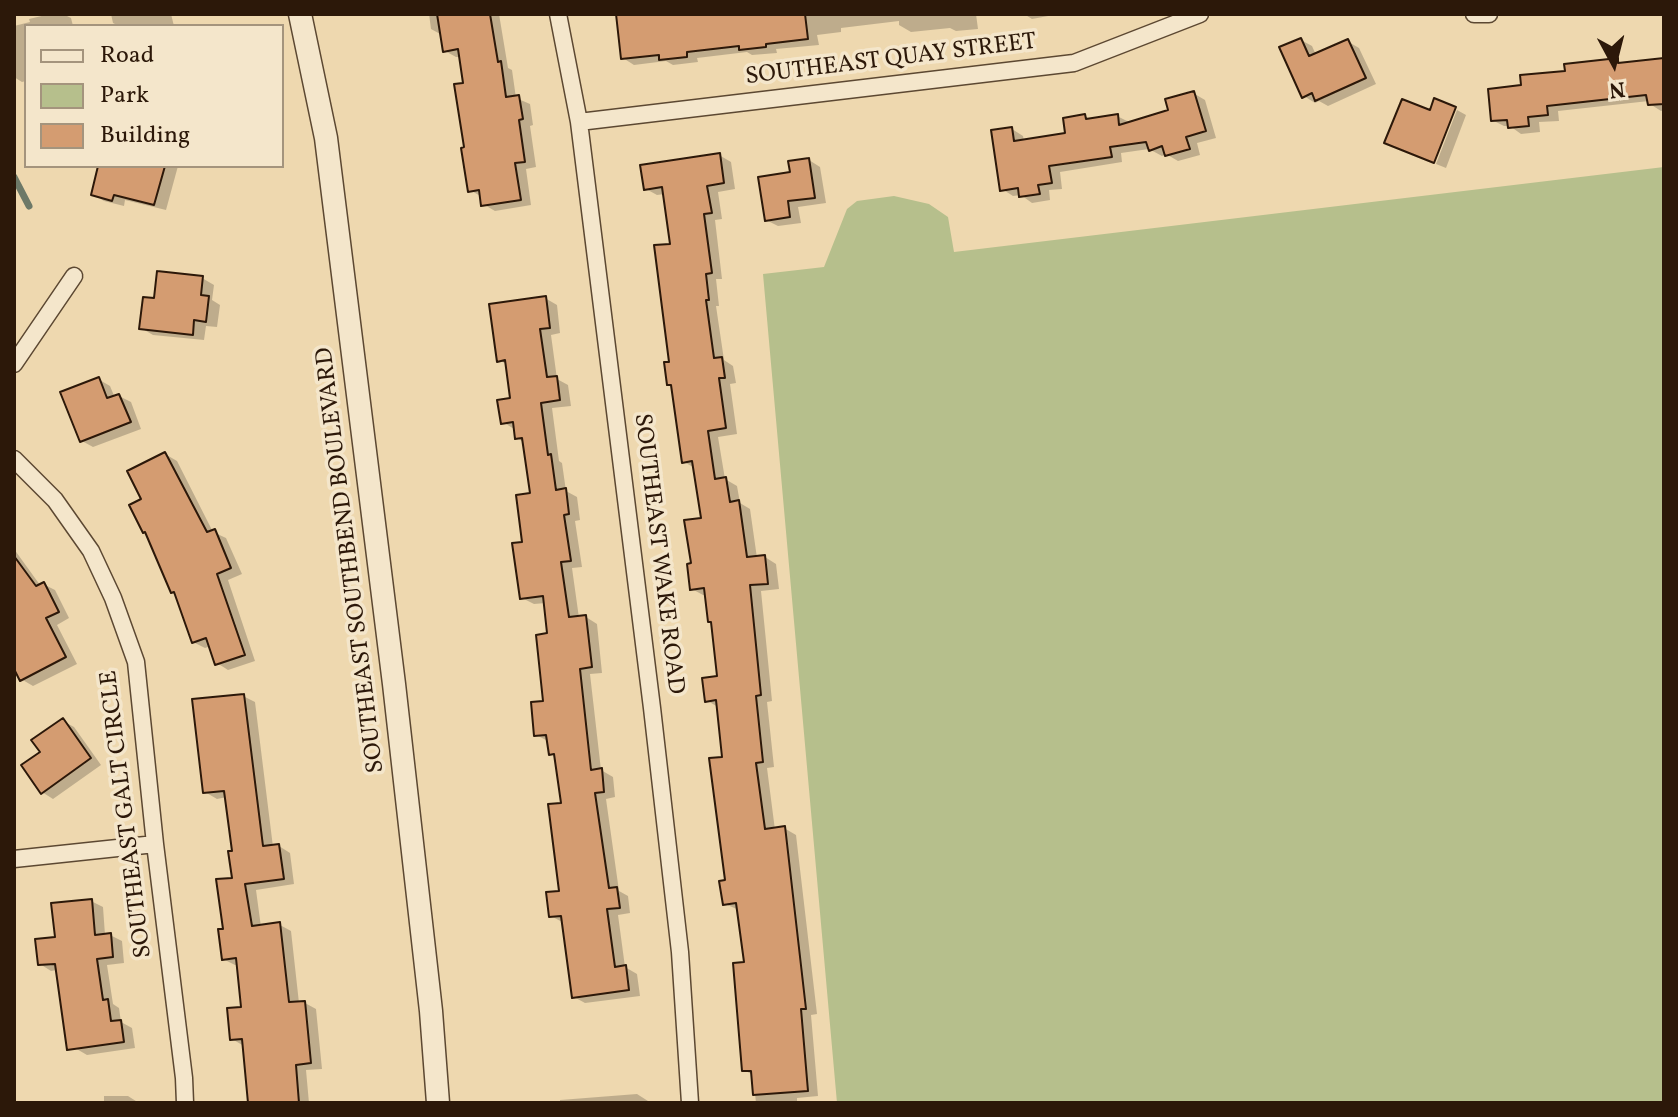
<!DOCTYPE html>
<style>
body{margin:0}
#map{position:relative;width:1678px;height:1117px;overflow:hidden;background:#eed8af;font-family:Vollkorn,serif}
canvas{display:block}
.frame{position:absolute;inset:0;border:16px solid #2c1809;pointer-events:none}
.legend{position:absolute;left:24px;top:24px;width:260px;height:144px;box-sizing:border-box;background:#f4e6cb;border:2px solid #a4947d;margin:0;padding:10px 14px;list-style:none;font-size:24px;color:#2c1809}
.legend li{display:flex;align-items:center;gap:16px;height:40px}
.legend b{width:40px;border:2px solid #a4947d}
.north{position:absolute;left:1574px;top:24px;width:80px;height:80px;-webkit-text-stroke:6px #f4e6cb;paint-order:stroke;rotate:173deg;font-size:22px;font-weight:700;line-height:32px;text-align:center;color:#2c1809}
.north::after{content:'';display:block;margin:auto;width:28px;height:36px;background:#2c1809;clip-path:polygon(50% 0,100% 100%,50% 72%,0 100%)}
</style>
<div id="map">
<canvas width="1678" height="1117"></canvas>
<div class="frame"></div>
<ul class="legend">
<li><b style="height:10px;background:#f4e6cb"></b>Road</li>
<li><b style="height:22px;background:#b6bf8c"></b>Park</li>
<li><b style="height:22px;background:#d49c71"></b>Building</li>
</ul>
<div class="north">N</div>
</div>
<script>
const c = document.querySelector('canvas').getContext('2d');
c.lineJoin = 'round';
function fill(path, color) {
  c.fillStyle = color;
  c.fill(path, 'evenodd');
}
function toPath(rows) {
  const path = new Path2D();
  for (const r of rows) {
    path.moveTo(r[0], r[1]);
    for (let i = 2; i < r.length; i += 2) path.lineTo(r[i], r[i + 1]);
  }
  return path;
}
function strokePath(path, color, width, dash) {
  c.strokeStyle = color;
  c.lineWidth = width;
  c.lineCap = dash ? 'butt' : 'round';
  c.setLineDash(dash || []);
  c.stroke(path);
}
function drawText(font, color, halo, rows, align = 'center') {
  c.font = font + ' Vollkorn,serif';
  c.lineWidth = 7;
  c.setLineDash([]);
  c.textBaseline = 'middle';
  c.strokeStyle = halo;
  c.fillStyle = color;
  for (const [text, x, y, turn = 0] of rows) {
    c.save();
    c.translate(x, y);
    c.rotate((+turn || 0) * Math.PI / 180);
    c.textAlign = isNaN(turn) ? turn : align;
    if (halo) c.strokeText(text, 0, 0);
    c.fillText(text, 0, 0);
    c.restore();
  }
}
fill(toPath([
 [1664,167,1664,1103,837,1103,763,274,824,267,847,209,857,201,894,196,929,204,948,217,954,252]
]), '#b6bf8c');
fill(toPath([
 [50,14,63,14,71,18,73,26,26,26,26,81,22,82,14,77,14,26,30,22,29,19],
 [111,14,171,14,174,26,119,26,113,23],
 [429,14,499,14,508,68,512,70,516,98,530,104,533,125,530,126,536,167,526,169,531,205,495,211,483,204,482,197,470,190,466,149,466,84,461,57,456,57,445,51,442,35,431,29],
 [618,14,976,14,978,29,956,31,950,28,911,32,899,25,899,21,841,28,841,32,817,35,819,45,776,49,777,53,752,55,747,52,697,58,698,62,673,65,666,61,634,65,623,58],
 [1024,14,1059,14,1032,19],
 [1301,40,1312,46,1316,55,1347,41,1359,48,1376,84,1328,106,1319,101,1315,103,1304,96],
 [1617,60,1624,64,1664,60,1664,110,1661,111,1650,104,1649,101,1558,111,1559,121,1539,122,1540,132,1521,134,1510,126,1504,126,1492,120,1523,87,1567,73],
 [1193,93,1205,100,1216,138,1197,143,1200,155,1178,161,1166,154,1162,156,1149,149,1121,153,1122,162,1060,172,1062,189,1049,190,1050,200,1032,203,1021,195,1013,196,1002,189,1012,129,1023,136,1024,141,1067,135,1085,116,1091,120,1117,116,1129,122,1171,111],
 [1457,110,1466,115,1446,168,1436,164],
 [719,155,731,162,735,189,718,192,722,219,715,220,722,279,716,279,719,306,716,306,724,360,733,366,736,383,730,384,737,434,718,437,725,479,737,486,740,503,750,509,757,558,765,557,776,564,779,589,761,591,772,701,767,702,774,767,767,768,775,830,784,828,796,835,817,1014,811,1015,818,1096,797,1098,797,1103,756,1103,753,1075,744,1070,746,964,739,910,725,904,727,882,724,758,718,707,706,700,719,678,707,595,703,595,692,589,693,565,703,520,695,468,684,462,673,387,669,384,671,363,673,245,665,194,657,195,646,189],
 [809,160,820,167,826,203,798,207,801,223,778,226,766,220,792,174],
 [101,166,178,166,166,210,125,200,124,206,104,201,93,194],
 [202,278,214,285,212,300,220,305,217,327,206,326,204,340,153,335,141,328,156,300],
 [545,298,557,305,560,333,551,335,557,379,568,385,571,406,552,408,559,461,562,463,566,491,577,497,580,520,575,521,582,567,572,568,579,618,586,617,597,624,602,673,590,674,601,770,613,777,615,797,606,799,619,891,628,896,630,913,618,915,625,967,637,974,640,996,585,1003,574,997,564,923,551,916,562,892,563,804,556,757,551,753,548,741,536,735,546,702,549,635,546,603,534,604,522,598,524,544,532,495,525,443,517,438,514,429,503,422,513,400,508,365,499,360],
 [98,379,110,386,115,398,119,396,131,402,141,429,93,447,82,441],
 [165,454,177,461,213,532,226,538,242,574,228,580,255,661,228,670,217,663,211,646,205,648,193,642,178,595,173,592,144,500],
 [14,549,40,585,43,584,55,590,69,618,57,625,77,664,33,686,21,679,14,665],
 [243,696,255,702,273,847,279,846,290,853,294,884,256,890,261,927,280,925,291,931,299,1003,305,1003,316,1009,322,1069,306,1070,309,1103,248,1103,244,1046,232,1039,244,1009,239,965,235,965,223,959,225,931,234,879,234,852,227,797,217,799,205,792],
 [63,721,74,727,101,765,53,799,42,792,42,752],
 [91,901,103,907,105,935,110,935,122,941,124,963,107,965,113,1004,119,1008,121,1022,132,1028,135,1048,87,1055,68,1044,57,970,51,971,40,964,57,938],
 [637,1094,648,1101,648,1103,560,1103,560,1100],
 [104,1096,128,1096,139,1103,104,1103]
]), '#0003');
strokePath(toPath([
 [14,177,29,206]
]), '#6d7968', 7);
const building = toPath([
 [437,14,490,14,498,62,501,61,506,97,519,95,523,119,519,120,525,162,515,163,521,200,481,206,479,190,468,192,461,148,464,147,454,84,463,83,458,49,443,52,437,14],
 [616,14,805,14,808,39,766,44,766,47,739,50,739,46,687,52,687,57,659,60,659,55,621,59,616,14],
 [1301,38,1309,56,1348,39,1366,78,1315,101,1312,93,1302,98,1279,47,1301,38],
 [1618,58,1618,63,1664,58,1664,104,1648,105,1646,95,1547,106,1548,115,1528,117,1529,126,1508,128,1507,120,1491,121,1488,89,1521,85,1520,75,1565,71,1564,64,1618,58],
 [1194,91,1206,131,1186,137,1190,149,1165,156,1162,146,1149,151,1146,142,1110,147,1112,157,1049,166,1052,183,1038,185,1040,194,1019,197,1018,188,1000,191,991,130,1012,127,1014,141,1065,133,1063,118,1085,114,1086,119,1118,114,1119,125,1168,110,1165,99,1194,91],
 [1434,98,1456,107,1434,163,1384,143,1402,99,1430,110,1434,98],
 [720,153,724,183,707,186,712,213,704,214,712,273,706,274,709,300,706,300,714,358,722,357,725,378,719,378,726,428,708,431,715,479,726,477,730,502,739,500,747,557,765,555,768,584,750,585,761,695,756,696,763,762,756,763,765,829,785,826,806,1009,801,1009,808,1091,753,1095,751,1071,742,1071,733,963,744,962,736,903,723,905,719,881,725,880,709,758,722,757,716,700,705,702,702,678,717,676,711,622,708,622,704,588,690,590,687,564,691,563,684,520,701,518,692,461,682,463,671,385,667,385,664,362,669,362,654,245,670,244,662,187,644,190,640,165,720,153],
 [809,158,815,198,788,201,790,217,765,221,758,177,790,172,788,161,809,158],
 [98,166,165,166,154,205,114,195,112,201,91,195,98,166],
 [157,271,203,276,201,295,209,296,206,322,194,320,193,335,139,329,143,297,154,298,157,271],
 [546,296,550,328,540,329,547,377,557,376,560,400,541,403,548,455,551,454,556,490,566,488,569,514,564,515,571,561,561,562,569,617,586,615,592,667,580,669,591,770,602,768,604,792,595,793,609,888,617,887,620,908,607,909,615,967,626,965,629,990,572,998,561,916,549,917,546,892,559,891,548,804,561,803,554,754,549,755,546,735,534,736,531,702,543,701,536,635,547,633,543,596,520,599,512,543,522,542,516,495,530,493,522,438,515,439,513,422,501,424,497,400,510,398,505,360,497,362,489,304,546,296],
 [99,377,107,398,119,394,131,422,80,442,60,392,99,377],
 [165,452,207,532,215,529,231,568,217,574,245,655,215,665,206,638,192,643,174,592,171,593,145,532,143,533,129,505,141,499,127,471,165,452],
 [14,556,36,586,44,582,59,612,46,618,66,657,20,681,14,669,14,556],
 [244,694,263,846,279,844,284,879,245,884,252,926,280,922,289,1002,305,1001,311,1063,296,1065,299,1103,248,1103,242,1039,230,1040,227,1008,241,1007,236,958,222,960,218,929,223,929,216,879,232,878,228,851,232,851,224,791,203,793,192,699,244,694],
 [63,718,91,758,41,794,21,765,40,752,31,740,63,718],
 [92,899,95,935,111,933,113,957,97,959,103,1000,108,999,111,1021,121,1020,124,1042,67,1050,55,964,38,965,35,939,55,937,51,903,92,899]
]);
fill(building, '#d49c71');
strokePath(building, '#2c1809', 2);
const minor = toPath([
 [558,14,579,122,652,708,680,952,690,1103],
 [1474,14,1489,14],
 [579,122,1074,63,1200,14],
 [14,364,74,276],
 [14,459,55,500,91,551,113,598,136,662,155,844,184,1078,185,1103],
 [14,859,155,844]
]);
const tertiary = toPath([
 [300,14,326,138,394,684,431,1011,438,1103]
]);
strokePath(minor, '#5c4832', 19);
strokePath(tertiary, '#5c4832', 25);
strokePath(minor, '#f4e6cb', 16);
strokePath(tertiary, '#f4e6cb', 22);
drawText('24px', '#2c1809', '#f4e6cb', [
 ["SOUTHEAST QUAY STREET",891,61,-7],
 ["SOUTHEAST WAKE ROAD",657,554,83],
 ["SOUTHEAST SOUTHBEND BOULEVARD",352,560,-97],
 ["SOUTHEAST GALT CIRCLE",128,814,-97]
]);
</script>
